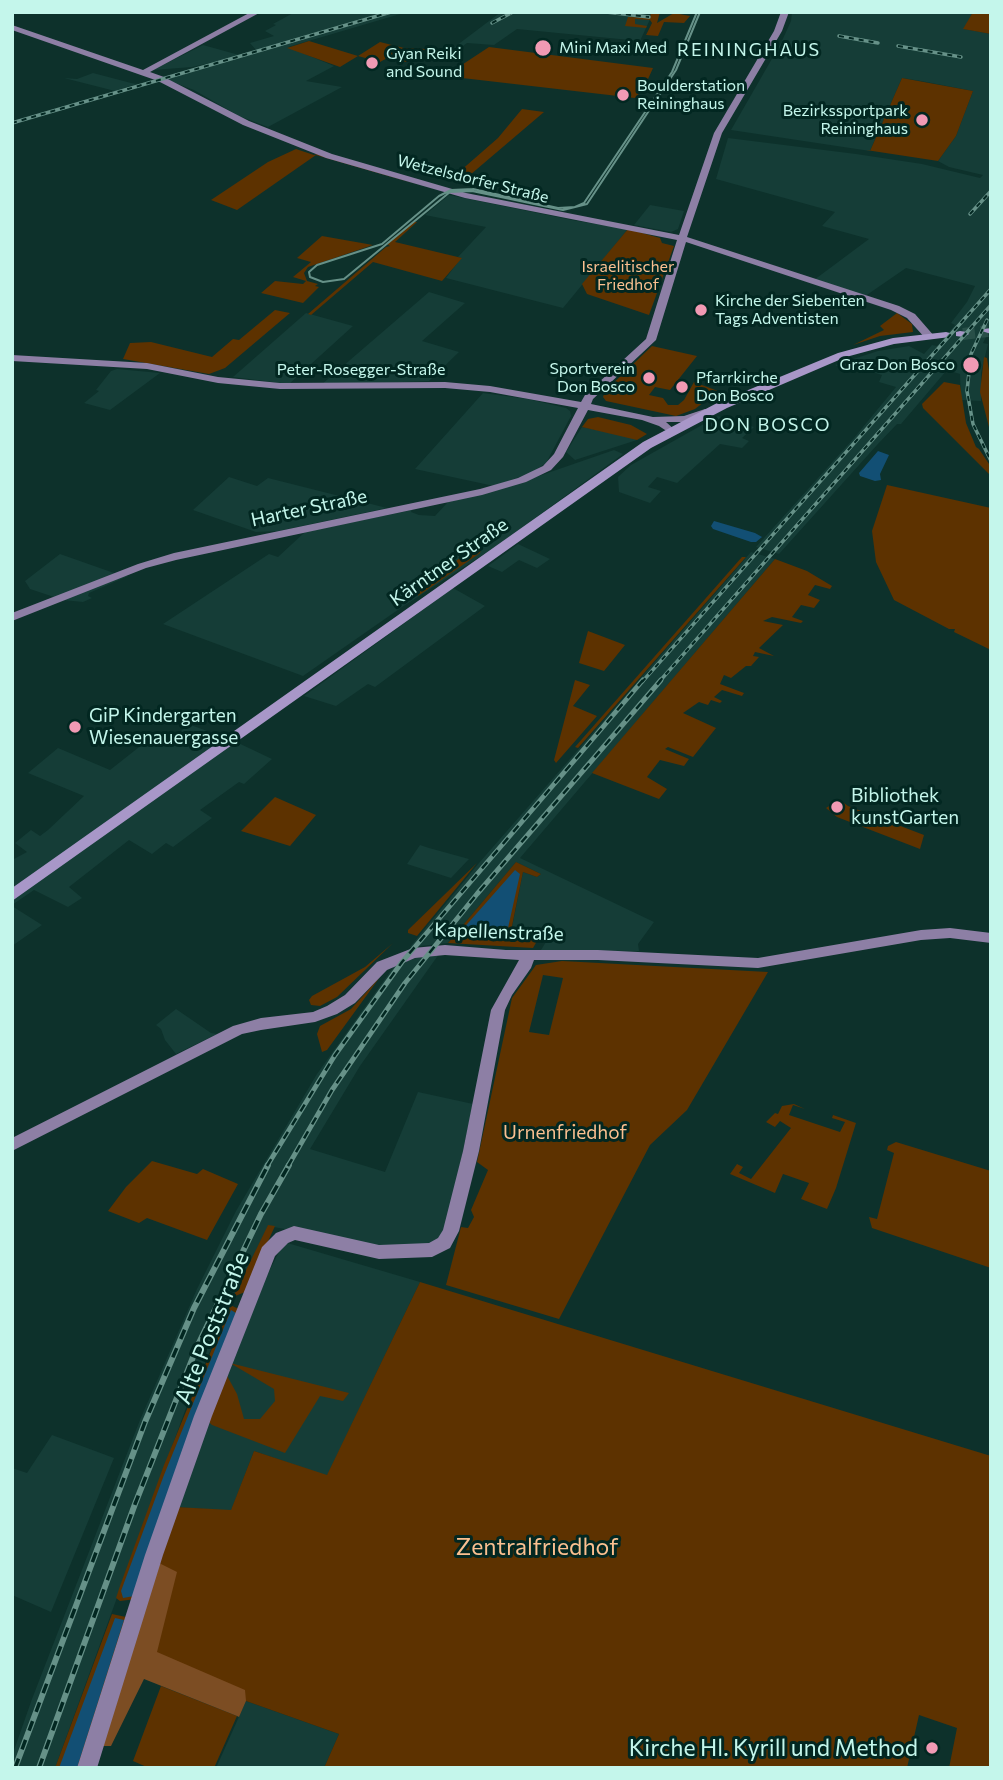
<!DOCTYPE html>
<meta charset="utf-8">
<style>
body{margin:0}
#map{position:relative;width:1003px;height:1780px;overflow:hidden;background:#0d312b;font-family:Commissioner,sans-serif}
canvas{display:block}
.frame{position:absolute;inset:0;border:14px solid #c4f6eb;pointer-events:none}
</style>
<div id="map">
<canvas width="1003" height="1780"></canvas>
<div class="frame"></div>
</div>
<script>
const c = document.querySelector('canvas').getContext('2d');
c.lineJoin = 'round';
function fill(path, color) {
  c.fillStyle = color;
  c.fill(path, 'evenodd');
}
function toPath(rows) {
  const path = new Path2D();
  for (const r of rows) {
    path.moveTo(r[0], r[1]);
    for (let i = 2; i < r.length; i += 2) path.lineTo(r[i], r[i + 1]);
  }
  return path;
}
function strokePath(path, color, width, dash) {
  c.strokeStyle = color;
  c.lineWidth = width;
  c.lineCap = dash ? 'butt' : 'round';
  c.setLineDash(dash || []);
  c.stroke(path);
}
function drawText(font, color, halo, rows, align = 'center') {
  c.font = font + ' Commissioner,sans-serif';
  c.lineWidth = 6;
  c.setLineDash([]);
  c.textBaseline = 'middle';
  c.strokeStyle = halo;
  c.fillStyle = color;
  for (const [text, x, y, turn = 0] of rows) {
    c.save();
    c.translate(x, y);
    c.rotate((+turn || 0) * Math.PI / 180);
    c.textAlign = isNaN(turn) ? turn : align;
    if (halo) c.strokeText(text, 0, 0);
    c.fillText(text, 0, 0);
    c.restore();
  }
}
fill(toPath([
 [295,12,407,12,288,47,334,66,306,81,342,87,268,127,239,116,194,90,170,81,159,80,218,61,192,67,153,70,203,45,239,55,256,50,250,43,274,36,265,31,276,25,273,24],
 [501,12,627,12,652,15,640,41,517,29,494,45,467,43,449,56,444,55],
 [792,12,973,12,964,29,991,34,991,327,983,343,988,344,981,373,981,401,961,400,960,374,947,370,901,424,897,424,877,445,779,554,756,547,854,438,896,387,879,382,882,375,863,369,849,372,835,365,878,351,909,346,924,354,932,345,937,346,955,325,951,323,967,302,975,286,906,268,861,299,814,280,869,239,822,226,835,212,716,179,728,138,856,154,922,164,980,178,983,175,949,167,938,161,956,136,973,91,921,81,902,78,870,151,731,130,781,43,791,21],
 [93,73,131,83,137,84,115,91,64,78,77,79],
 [449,195,577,221,628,229,563,308,446,278,461,258,458,257,486,227,425,215],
 [650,205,684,211,678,229,671,232,634,225],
 [429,292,465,303,422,341,459,352,429,381,321,385],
 [306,313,353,326,289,384,233,377],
 [117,369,160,373,110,410,84,403,99,391,96,390,111,371],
 [483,393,528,399,566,408,570,411,571,416,546,463,531,473,494,486,415,469],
 [718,416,754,427,742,438,749,441,742,448,720,444,677,483,657,477,648,487,661,491,650,503,619,492,618,477,631,465],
 [582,427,632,437,637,440,575,460,566,452],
 [614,450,623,454,498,545,402,607,303,676,163,624,269,554,278,557,305,532,412,510,411,512,419,515,435,516,448,502,510,486],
 [229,477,257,486,268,478,387,508,278,531,256,532,193,510],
 [518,544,550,559,537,568,519,560,502,572,488,566],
 [751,552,775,559,520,858,654,922,638,944,639,951,541,950,552,932,546,930,537,941,511,932,523,872,537,877,541,874,516,862,448,943,410,947,479,863],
 [60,554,114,573,128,576,89,593,88,596,92,598,83,602,63,600,30,589,25,581],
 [453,588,485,606,375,687,368,684,336,706,304,696],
 [188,724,232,740,272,759,244,784,239,782,200,810,212,818,173,847,166,843,152,854,129,840,69,887,82,898,68,907,34,890,12,905,12,860,27,852,15,843,31,830,40,836,48,830,84,796,28,773,58,748,110,770,148,740,167,745],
 [420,845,429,848,469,859,451,878,407,864],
 [12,906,42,925,12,946],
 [439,954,360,1066,310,1149,385,1172,418,1092,473,1104,446,1231,438,1244,398,1249,268,1226,233,1297,186,1408,55,1768,12,1768,12,1756,32,1699,140,1420,197,1289,236,1211,317,1074,395,965,419,957],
 [176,1009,211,1033,217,1034,176,1054,165,1040,161,1029,156,1025],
 [284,1242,420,1282,327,1476,254,1451,231,1511,176,1507,256,1297],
 [52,1435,114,1458,51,1612,12,1595,12,1468,27,1473],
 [246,1701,339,1734,324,1768,216,1768]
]), '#153d37');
fill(toPath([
 [651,12,660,12,657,23,674,13,690,16,684,23,664,22,658,36,646,35,652,23,650,20,635,19,635,24,647,26,646,28,625,26,628,17,650,18],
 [973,12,991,12,991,34,963,29],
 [309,41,358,56,380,42,404,48,426,49,406,62,389,57,380,62,358,56,340,67,287,48],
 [489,47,653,68,644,88,635,98,445,76],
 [902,78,973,91,956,136,938,161,866,150,870,151],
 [522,109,544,112,470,175,459,172,498,138],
 [296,149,314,155,317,154,419,185,316,155,237,210,211,200,268,162],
 [413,222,417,222,395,242,462,258,442,281,373,262,311,315,308,314,386,247,390,246,387,244],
 [628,229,660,238,662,243,674,246,649,315,587,294,582,284],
 [322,236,373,245,308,267,304,273,307,281,318,284,315,286,319,287,303,303,261,293,275,281,303,284,306,281,293,277,311,262,297,258],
 [275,310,290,313,225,368,209,374,123,359,130,343,151,342,212,357,233,339,239,340],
 [897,313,912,324,913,332,880,336,853,345,884,330,880,326],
 [652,346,697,356,670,390,655,387,649,395,663,398,668,405,678,405,684,400,694,382,718,391,695,409,676,416,606,401,603,397,605,391],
 [984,357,987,358,991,384,991,435,980,392],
 [944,382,960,385,966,423,976,447,979,449,991,467,991,476,923,408,922,404],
 [598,417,631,425,647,434,637,440,582,427,588,419],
 [887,485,991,508,991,650,954,632,955,629,949,629,894,600,876,562,872,531],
 [474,546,481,549,480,553,418,596,418,593],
 [742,557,746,557,578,748,575,747],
 [775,559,807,571,832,586,830,589,815,585,808,595,820,600,814,608,801,605,792,617,803,621,801,623,772,617,763,621,783,625,759,648,774,656,755,652,753,656,759,657,751,666,746,666,731,678,724,675,720,684,744,693,742,696,722,690,714,697,722,701,720,703,711,700,708,705,699,702,683,713,716,728,693,757,668,747,665,749,689,759,684,766,660,760,647,777,667,789,659,799,592,773],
 [588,631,625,645,604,671,579,663],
 [575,680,590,685,573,706,597,716,556,763,554,760],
 [275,797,316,815,290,846,241,831],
 [839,799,848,806,924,835,920,849,837,817,826,808],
 [516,862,541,874,537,877,523,872,511,931,537,941,533,948,448,943],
 [477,863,417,936,408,933,408,930],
 [393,943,337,997,320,1006,311,1005,309,1000,312,996,365,967],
 [562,961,768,972,687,1110,650,1145,559,1319,446,1285,461,1227,468,1228,474,1217,471,1210,488,1170,477,1162,512,998,536,965],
 [543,975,563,978,549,1035,529,1032],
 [380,977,327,1050,322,1052,317,1034,320,1026,351,1009],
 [794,1104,805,1109,793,1105,789,1115,840,1132,845,1122,832,1118,833,1115,856,1123,836,1188,827,1209,801,1199,809,1183,783,1174,775,1193,730,1174,737,1164,743,1167,739,1173,751,1179,791,1128,780,1121,775,1127,766,1122,775,1113,778,1114,782,1106],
 [896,1142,991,1171,991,1268,872,1228,869,1217,877,1219,894,1153,887,1150,888,1146],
 [152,1161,197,1174,203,1169,238,1184,207,1240,147,1218,139,1223,108,1211,126,1187],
 [268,1225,275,1226,245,1292,233,1297],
 [420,1282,991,1456,991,1768,949,1768,957,1728,919,1715,907,1768,324,1768,339,1734,246,1701,132,1652,176,1507,231,1510,254,1451,327,1475],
 [230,1305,239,1309,136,1599,120,1601,116,1598,120,1586,164,1465],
 [230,1363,349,1393,343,1401,320,1396,285,1453,212,1425,207,1420,225,1372,237,1394,244,1419,260,1419,275,1401,274,1389],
 [112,1614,126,1617,81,1768,55,1768],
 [161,1686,237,1716,214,1768,149,1768,133,1761]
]), '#5d3200');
fill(toPath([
 [159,1563,177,1572,157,1652,245,1690,246,1701,239,1717,237,1716,144,1679,111,1746,103,1746]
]), '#7c4d23');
fill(toPath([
 [878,451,889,455,880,474,881,480,875,481,860,476,859,473],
 [714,521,755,533,762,537,756,542,751,542,713,529,711,526],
 [515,870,520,874,506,937,492,940,463,936,461,931],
 [231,1310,236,1313,134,1596,123,1598,121,1591,164,1475],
 [115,1618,124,1620,77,1768,59,1768]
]), '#124f74');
strokePath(toPath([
 [963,334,988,331]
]), '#284f48', 12, [12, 6]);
fill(toPath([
 [251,12,261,12,150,72,164,77,249,121,332,154,466,193,679,235,714,133,774,31,781,12,789,12,782,31,722,133,687,237,899,306,915,314,935,337,926,339,907,318,891,310,686,242,656,340,593,399,591,404,653,417,684,416,705,409,709,410,709,414,685,422,666,422,676,431,671,434,659,426,642,420,588,410,563,457,551,470,526,482,482,495,176,560,146,568,12,621,12,613,138,564,174,553,480,489,518,478,543,466,554,454,578,408,490,392,445,388,280,389,218,383,147,369,12,361,12,355,147,363,218,377,280,383,445,382,490,386,581,402,585,395,646,339,677,240,465,198,326,158,243,125,158,81,12,30,12,25,143,70,251,12],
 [950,928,991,933,991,943,950,938,921,940,758,968,598,960,534,960,531,968,512,995,505,1010,479,1151,459,1231,450,1248,432,1257,379,1259,295,1240,288,1243,275,1256,212,1416,163,1555,97,1768,77,1768,145,1555,194,1416,262,1247,276,1233,294,1226,379,1245,429,1243,438,1238,443,1230,463,1151,491,1010,519,960,445,955,415,958,387,970,355,1003,337,1014,315,1022,261,1030,242,1034,12,1151,12,1138,233,1026,261,1018,313,1012,327,1006,345,995,377,962,413,948,445,945,506,950,598,950,758,958,921,930,950,928]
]), '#8d7fa5');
fill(toPath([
 [991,328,991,334,982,331,984,329,991,328],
 [960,331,967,332,969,334,963,337,956,336,956,332,960,331],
 [946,332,950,333,950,337,894,344,846,357,727,408,651,448,12,901,12,888,643,442,719,402,838,353,893,338,946,332]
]), '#a897c8');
strokePath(toPath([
 [473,189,558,208,575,207,563,210,472,191,450,192,344,279,323,282,310,277,309,272,317,265,382,244,439,196,451,190,473,189],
 [575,207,584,203,672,72,697,12],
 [575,207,587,204,676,70,700,12]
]), '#669188', 2);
const railFar2 = toPath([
 [606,12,649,17],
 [492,23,513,12],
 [839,36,878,43],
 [898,46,961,57],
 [12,123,391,12],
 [970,214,991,191],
 [987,320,971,354,967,391,973,424,991,461],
 [642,682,991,289],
 [659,682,991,305]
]);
const railFar1 = toPath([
 [267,1166,335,1055,402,962,643,680],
 [288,1166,332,1090,405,983,477,894,661,680]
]);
const rail = toPath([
 [15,1768,145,1422,194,1308,268,1165],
 [39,1768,135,1504,197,1347,261,1214,289,1165]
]);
strokePath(railFar2, '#669188', 3.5);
strokePath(railFar1, '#669188', 5);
strokePath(rail, '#669188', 6);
strokePath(railFar2, '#022721', 2, [5]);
strokePath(railFar1, '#022721', 2.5, [8]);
strokePath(rail, '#022721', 3.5, [10]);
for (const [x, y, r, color] of [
 [543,48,9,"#f19ab4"],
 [372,63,7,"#f19ab4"],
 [623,95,7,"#f19ab4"],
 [922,120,7,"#f19ab4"],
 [701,310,7,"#f19ab4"],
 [971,365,9,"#f19ab4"],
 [649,378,7,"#f19ab4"],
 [682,387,7,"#f19ab4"],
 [75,727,7,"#f19ab4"],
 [837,807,7,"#f19ab4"],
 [932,1748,7,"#f19ab4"]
]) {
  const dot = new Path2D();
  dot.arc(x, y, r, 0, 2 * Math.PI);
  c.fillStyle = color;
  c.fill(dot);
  strokePath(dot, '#022721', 2.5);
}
drawText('16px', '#c4f6eb', '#022721', [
 ["Mini Maxi Med",559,48],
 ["Gyan Reiki",386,54],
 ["and Sound",386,72],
 ["Boulderstation",637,86],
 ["Reininghaus",637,104],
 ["Bezirkssportpark",908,111,"right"],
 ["Reininghaus",908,129,"right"],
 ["Kirche der Siebenten",715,301],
 ["Tags Adventisten",715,319],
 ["Graz Don Bosco",955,365,"right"],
 ["Sportverein",635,369,"right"],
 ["Don Bosco",635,387,"right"],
 ["Pfarrkirche",696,378],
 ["Don Bosco",696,396]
], 'left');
drawText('16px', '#c4f6eb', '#022721', [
 ["Wetzelsdorfer Straße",473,179,14],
 ["Peter-Rosegger-Straße",361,370]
]);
drawText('16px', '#fbc090', '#022721', [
 ["Israelitischer",628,267],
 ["Friedhof",628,285]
]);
c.letterSpacing = '2px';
drawText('18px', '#c4f6eb', '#022721', [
 ["REININGHAUS",749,50],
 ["DON BOSCO",768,425]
]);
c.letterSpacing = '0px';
drawText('19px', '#c4f6eb', '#022721', [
 ["Harter Straße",309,508,-12],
 ["Kärntner Straße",449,562,-35],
 ["Kapellenstraße",499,932,2]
]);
drawText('19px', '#c4f6eb', '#022721', [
 ["GiP Kindergarten",89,716],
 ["Wiesenauergasse",89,738],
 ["Bibliothek",851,796],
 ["kunstGarten",851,818]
], 'left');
drawText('19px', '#fbc090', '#022721', [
 ["Urnenfriedhof",565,1133]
]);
drawText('23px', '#c4f6eb', '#022721', [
 ["Alte Poststraße",212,1328,-68]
]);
drawText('23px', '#fbc090', '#022721', [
 ["Zentralfriedhof",537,1547]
]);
drawText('23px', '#c4f6eb', '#022721', [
 ["Kirche Hl. Kyrill und Method",918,1748]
], 'right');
</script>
